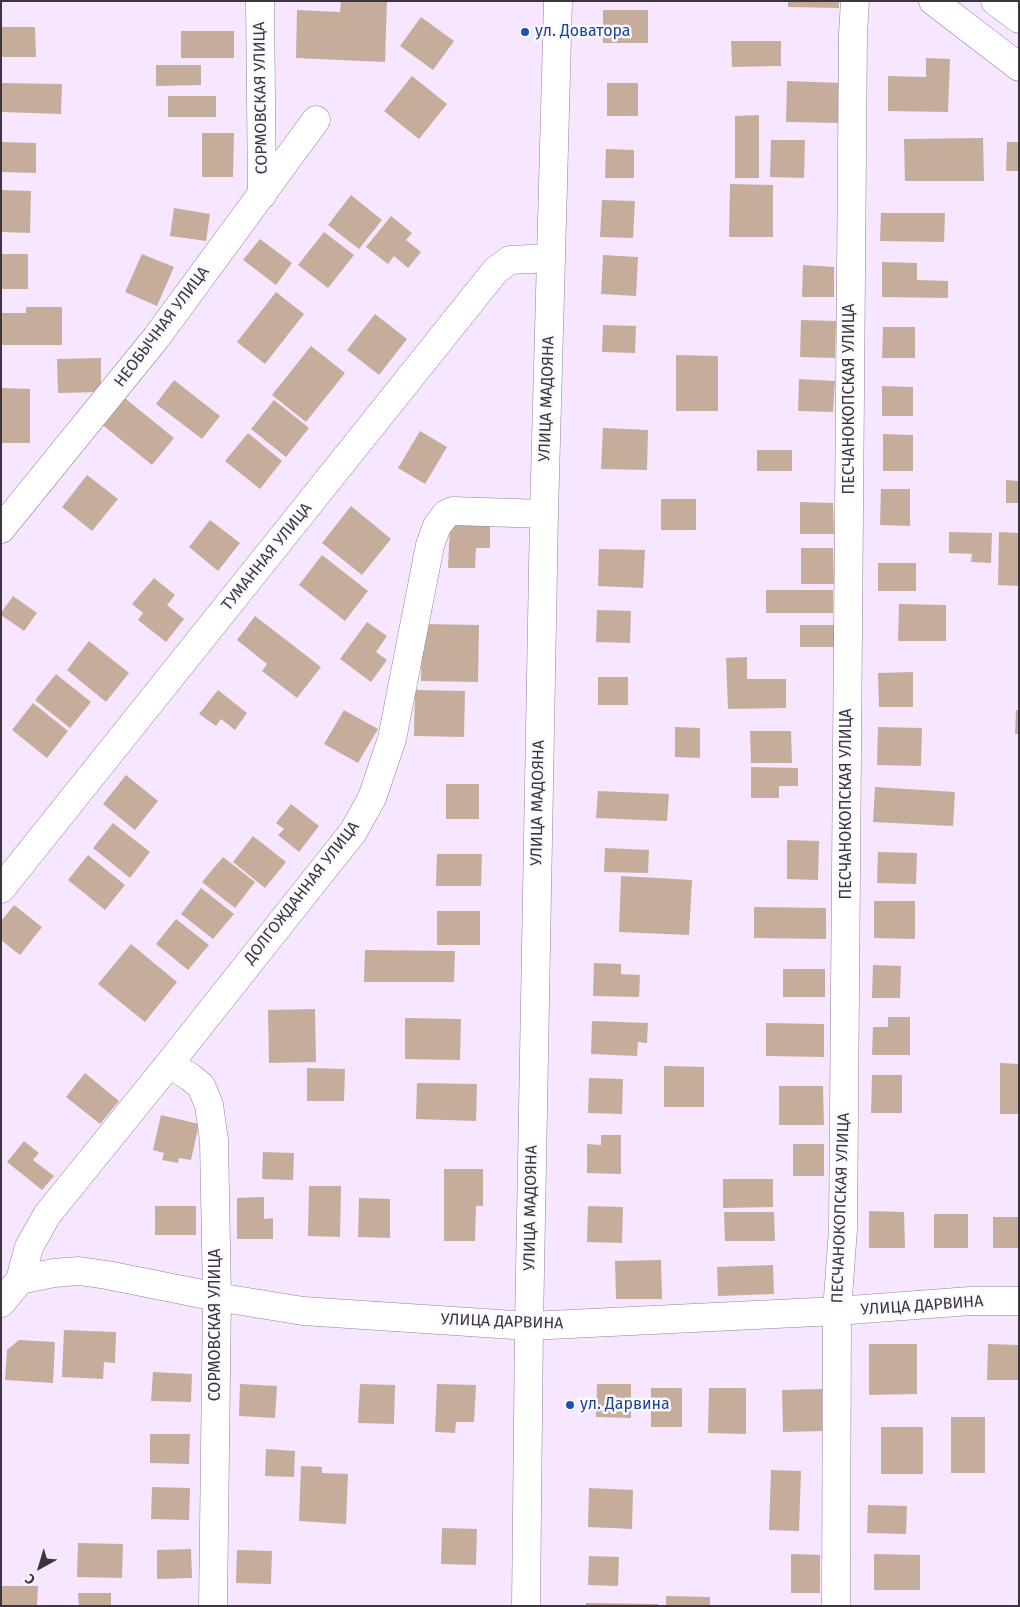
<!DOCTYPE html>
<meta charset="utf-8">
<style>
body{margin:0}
#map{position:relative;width:1020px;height:1607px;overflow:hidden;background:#f7e6ff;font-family:"Fira Sans",sans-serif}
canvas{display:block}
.frame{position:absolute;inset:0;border:2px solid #3c353e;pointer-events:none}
.north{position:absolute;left:15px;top:1542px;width:50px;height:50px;-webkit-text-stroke:4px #fcf9fe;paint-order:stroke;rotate:219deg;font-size:14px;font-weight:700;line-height:20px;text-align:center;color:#3c353e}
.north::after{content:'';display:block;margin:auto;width:18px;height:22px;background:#3c353e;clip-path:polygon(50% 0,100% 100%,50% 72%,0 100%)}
</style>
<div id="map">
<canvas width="1020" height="1607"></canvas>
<div class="frame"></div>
<div class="north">С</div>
</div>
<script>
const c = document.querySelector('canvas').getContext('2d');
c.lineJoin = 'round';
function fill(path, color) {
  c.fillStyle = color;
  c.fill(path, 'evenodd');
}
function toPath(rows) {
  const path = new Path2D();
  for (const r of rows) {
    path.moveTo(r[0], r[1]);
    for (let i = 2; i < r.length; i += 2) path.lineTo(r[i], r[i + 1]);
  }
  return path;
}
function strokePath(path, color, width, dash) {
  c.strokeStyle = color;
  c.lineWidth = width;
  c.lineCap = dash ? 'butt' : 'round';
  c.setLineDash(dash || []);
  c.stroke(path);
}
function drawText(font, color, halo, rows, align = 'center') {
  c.font = font + ' "Fira Sans",sans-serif';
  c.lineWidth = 5;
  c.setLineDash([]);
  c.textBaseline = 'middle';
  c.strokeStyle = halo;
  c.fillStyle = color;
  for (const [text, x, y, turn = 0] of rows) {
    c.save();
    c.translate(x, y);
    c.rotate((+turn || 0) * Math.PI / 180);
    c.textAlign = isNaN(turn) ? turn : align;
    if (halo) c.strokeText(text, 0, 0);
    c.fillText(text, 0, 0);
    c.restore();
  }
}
fill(toPath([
 [341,1,387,1,385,62,296,58,297,10,340,12],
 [788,1,839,1,839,8,788,7],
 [603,10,648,10,648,43,603,43],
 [421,17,454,41,433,70,400,46],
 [1,27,35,27,36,57,1,57],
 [181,31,234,31,234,58,181,58],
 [731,41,781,41,781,66,732,67],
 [926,58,950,59,948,112,888,111,888,76,926,77],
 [156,65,201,65,201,85,156,86],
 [412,76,447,104,419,139,384,111],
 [787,81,842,83,841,123,786,122],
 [1,83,62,84,61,114,1,112],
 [607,83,638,83,638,116,607,116],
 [168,96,216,96,216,117,168,117],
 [759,115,759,178,735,178,735,116],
 [202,133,234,133,233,177,202,177],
 [983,138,984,181,905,181,904,139],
 [771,140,805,140,804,178,770,177],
 [1,142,36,143,36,173,1,172],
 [1007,142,1019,142,1019,171,1006,171],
 [606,149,634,150,634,178,605,178],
 [730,184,773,185,773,237,729,237],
 [1,190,31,191,30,233,1,232],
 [351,195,382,220,359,249,328,225],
 [602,200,635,201,633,238,600,237],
 [174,208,210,214,206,241,170,236],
 [881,213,945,213,944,242,880,241],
 [391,216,412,233,406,240,421,252,408,268,394,256,388,264,366,247],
 [324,232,354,255,328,288,298,265],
 [260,239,292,263,276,285,243,260],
 [1,254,28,254,28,289,1,289],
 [142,254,174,267,157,306,125,292],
 [603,255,638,257,636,296,601,294],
 [882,262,917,263,917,280,948,281,948,298,882,297],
 [803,265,834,267,834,297,802,297],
 [276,292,304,314,265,364,237,342],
 [26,307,62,307,62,345,1,345,1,313,26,313],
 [375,314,407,339,379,375,347,350],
 [801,320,836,321,835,358,800,357],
 [603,325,636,326,635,353,602,352],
 [883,327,915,327,915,358,882,358],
 [311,346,345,373,306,422,272,395],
 [676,355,718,356,718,411,676,411],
 [101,358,101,392,58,393,57,359],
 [799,379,835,381,833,412,798,411],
 [174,380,220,416,202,439,156,404],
 [882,386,913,387,913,416,882,416],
 [1,388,30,389,30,443,1,443],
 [121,395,174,438,152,465,99,422],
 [274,400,309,428,286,457,251,429],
 [603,428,648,430,647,470,601,469],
 [420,431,447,447,425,484,398,468],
 [248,433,282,461,260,489,225,461],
 [883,434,913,435,913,471,883,471],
 [757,450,792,450,792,471,757,471],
 [87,475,118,499,92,531,62,507],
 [1006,480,1019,481,1019,503,1006,503],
 [881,489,910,489,910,526,880,525],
 [661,499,696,499,696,530,661,530],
 [800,502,833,503,834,534,800,534],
 [351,506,391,539,362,575,322,543],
 [210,520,240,543,218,571,189,547],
 [450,524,490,526,490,548,476,548,475,568,448,568],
 [949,532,992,533,991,563,971,562,972,554,949,553],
 [999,532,1019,533,1019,586,998,585],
 [801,548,833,548,834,584,801,584],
 [599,549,645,550,643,588,598,586],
 [322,555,368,591,345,621,299,585],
 [878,563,916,563,916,591,878,591],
 [154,578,175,595,167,605,184,619,166,642,138,620,143,613,132,604],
 [766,590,833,590,833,613,766,613],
 [13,596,37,613,24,631,1,615,1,613],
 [899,604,946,605,946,641,898,641],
 [597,610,631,611,630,643,596,642],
 [255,616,321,667,297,698,262,671,267,664,237,640],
 [367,622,387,636,376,652,387,660,371,682,340,659],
 [422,624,479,625,478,682,421,681],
 [800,625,835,625,835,647,800,647],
 [89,641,129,673,106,702,67,670],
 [747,657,747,679,786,679,786,708,728,709,726,658],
 [913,672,913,707,879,707,878,673],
 [56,674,91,702,70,728,35,700],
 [598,677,628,677,628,705,598,705],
 [218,690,247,713,235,730,221,719,216,726,199,714],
 [415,690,465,691,464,737,414,736],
 [33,703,68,731,47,758,12,730],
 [344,710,378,729,358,763,324,744],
 [1016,710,1019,710,1019,734,1015,734],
 [675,727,700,728,700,758,675,757],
 [878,727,922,728,921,766,877,765],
 [750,731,791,731,792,763,751,763],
 [751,767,798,768,798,786,779,786,779,798,751,798],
 [126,775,158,801,135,830,103,804],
 [446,784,479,784,479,819,446,819],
 [875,787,955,792,953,826,873,822],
 [598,791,669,794,667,821,596,818],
 [291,804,319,826,299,852,278,835,284,829,276,823],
 [113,823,150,852,130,878,93,848],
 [253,836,286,862,265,888,233,862],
 [787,840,819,841,818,880,787,879],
 [605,848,649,850,648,873,604,872],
 [878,852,917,853,916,884,877,883],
 [437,854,482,854,481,886,436,886],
 [88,855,125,885,105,910,68,880],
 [223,857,255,882,235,908,202,882],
 [621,876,692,880,689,935,619,932],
 [201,888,234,914,213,939,181,914],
 [874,901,915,901,915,939,874,938],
 [14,905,42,927,20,955,1,940,1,921],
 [754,907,826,908,826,939,754,938],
 [437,911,480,911,480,945,437,945],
 [176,919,209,945,188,970,156,944],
 [131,944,177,982,145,1022,98,984],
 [365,950,455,951,454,982,364,982],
 [594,963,621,964,621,974,640,975,639,997,593,996],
 [873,965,901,966,900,998,872,998],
 [783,969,825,969,825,997,783,997],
 [315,1009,316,1062,269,1063,268,1010],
 [888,1017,910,1017,910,1055,872,1055,873,1027,888,1027],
 [405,1018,461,1019,460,1060,405,1059],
 [592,1021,648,1023,647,1043,638,1042,637,1056,591,1054],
 [766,1023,824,1024,824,1057,766,1056],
 [1000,1063,1019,1064,1019,1114,1000,1114],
 [664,1066,704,1067,704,1107,664,1107],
 [307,1068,345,1069,344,1101,307,1101],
 [85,1073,119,1101,100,1124,66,1097],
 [872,1075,902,1075,902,1113,871,1113],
 [589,1078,623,1079,622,1114,588,1113],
 [417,1083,477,1084,476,1121,416,1119],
 [779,1086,823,1086,824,1125,779,1125],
 [161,1115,199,1124,191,1160,179,1158,178,1163,162,1160,164,1153,153,1150],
 [601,1135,621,1135,621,1174,587,1173,587,1144,601,1145],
 [24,1141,39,1153,33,1160,54,1176,42,1190,7,1162],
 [793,1144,824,1144,824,1176,793,1176],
 [263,1152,294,1153,293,1180,262,1179],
 [444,1169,483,1169,483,1206,476,1206,475,1241,444,1241],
 [723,1179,773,1179,773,1207,723,1208],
 [309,1186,341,1186,340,1237,308,1236],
 [264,1197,264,1219,273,1218,273,1239,237,1239,237,1198],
 [359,1198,390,1199,390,1238,358,1237],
 [155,1206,196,1206,196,1235,155,1235],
 [588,1206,623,1207,622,1243,587,1242],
 [869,1211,904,1212,905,1248,869,1248],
 [724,1212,774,1212,775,1241,725,1241],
 [934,1214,968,1214,968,1248,934,1248],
 [993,1217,1019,1217,1019,1248,993,1248],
 [661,1260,662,1299,616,1299,615,1261],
 [773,1265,774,1294,718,1296,717,1267],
 [64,1330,116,1332,115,1363,104,1362,103,1379,62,1377],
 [19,1340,55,1342,53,1383,5,1380,7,1350],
 [869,1344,917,1344,917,1394,869,1395],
 [988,1344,1019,1345,1019,1380,987,1380],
 [153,1372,192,1374,191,1402,151,1401],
 [240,1384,277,1386,275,1418,239,1416],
 [360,1384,395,1385,394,1424,358,1423],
 [437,1384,476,1385,474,1422,456,1422,455,1433,435,1432],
 [597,1384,631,1384,631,1418,596,1417],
 [651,1388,682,1388,682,1427,651,1427],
 [709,1388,746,1388,746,1434,708,1433],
 [822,1389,823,1431,783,1432,782,1390],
 [951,1417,985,1417,985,1473,951,1473],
 [881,1427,923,1427,923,1474,881,1474],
 [150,1434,190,1434,189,1464,150,1463],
 [266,1449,295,1451,294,1477,265,1476],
 [301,1466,322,1467,322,1473,348,1474,346,1524,299,1521],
 [771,1470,801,1471,799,1531,769,1530],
 [152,1487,190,1488,189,1520,151,1519],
 [589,1488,633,1490,632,1529,588,1527],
 [868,1505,907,1506,906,1534,867,1533],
 [442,1528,477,1529,476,1565,441,1564],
 [78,1543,123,1544,122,1578,77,1577],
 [191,1549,192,1578,157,1579,157,1550],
 [237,1550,272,1551,271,1584,236,1583],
 [791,1554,820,1555,820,1593,791,1593],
 [874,1554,920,1555,920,1590,874,1590],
 [589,1556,619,1557,618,1586,588,1585],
 [1,1586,38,1586,37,1606,1,1606],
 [78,1593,111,1593,111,1606,79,1606],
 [666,1596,710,1597,710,1606,666,1606],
 [586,1603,658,1604,658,1606,586,1606]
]), '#c6ad9b');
const minor = toPath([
 [260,1,262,195],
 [933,1,1019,67],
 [1,529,156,338,316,120],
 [1,889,496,270,510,260,551,258],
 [169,1064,190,1077,201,1086,209,1105,214,1140,217,1297,213,1606],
 [20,1280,54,1273,79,1271,107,1275,217,1297,303,1311,529,1326,837,1311,970,1301,1019,1301],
 [1,1303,20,1280,29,1247,47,1215,169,1064,353,832,372,798,392,739,430,545,437,526,446,514,453,511,544,514],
 [526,1606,529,1326,544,514,558,1],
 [836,1606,837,1311,843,1229,853,34,855,1]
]);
const primary = toPath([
 [995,1,1019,19]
]);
strokePath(minor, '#918197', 29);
strokePath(primary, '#918197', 29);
strokePath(minor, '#fff', 28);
strokePath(primary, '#fff', 28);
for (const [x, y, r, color] of [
 [525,32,5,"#1a4fb4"],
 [570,1405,5,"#1a4fb4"]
]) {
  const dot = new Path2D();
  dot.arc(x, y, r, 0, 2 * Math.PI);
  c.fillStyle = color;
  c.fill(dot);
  strokePath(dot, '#fcf9fe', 2);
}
drawText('16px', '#164399', '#fcf9fe', [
 ["ул. Доватора",535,32],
 ["ул. Дарвина",580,1405]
], 'left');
drawText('16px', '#3c353e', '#fcf9fe', [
 ["СОРМОВСКАЯ УЛИЦА",261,98,-91],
 ["НЕОБЫЧНАЯ УЛИЦА",162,327,-53],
 ["УЛИЦА МАДОЯНА",547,399,-88],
 ["ПЕСЧАНОКОПСКАЯ УЛИЦА",850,399,-90],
 ["ТУМАННАЯ УЛИЦА",267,557,-51],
 ["УЛИЦА МАДОЯНА",538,803,-89],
 ["ПЕСЧАНОКОПСКАЯ УЛИЦА",847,804,-90],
 ["ДОЛГОЖДАННАЯ УЛИЦА",302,893,-52],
 ["УЛИЦА МАДОЯНА",531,1208,-89],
 ["ПЕСЧАНОКОПСКАЯ УЛИЦА",841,1208,-88],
 ["УЛИЦА ДАРВИНА",922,1306,-4],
 ["УЛИЦА ДАРВИНА",502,1322,2],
 ["СОРМОВСКАЯ УЛИЦА",216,1325,-90]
]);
</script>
